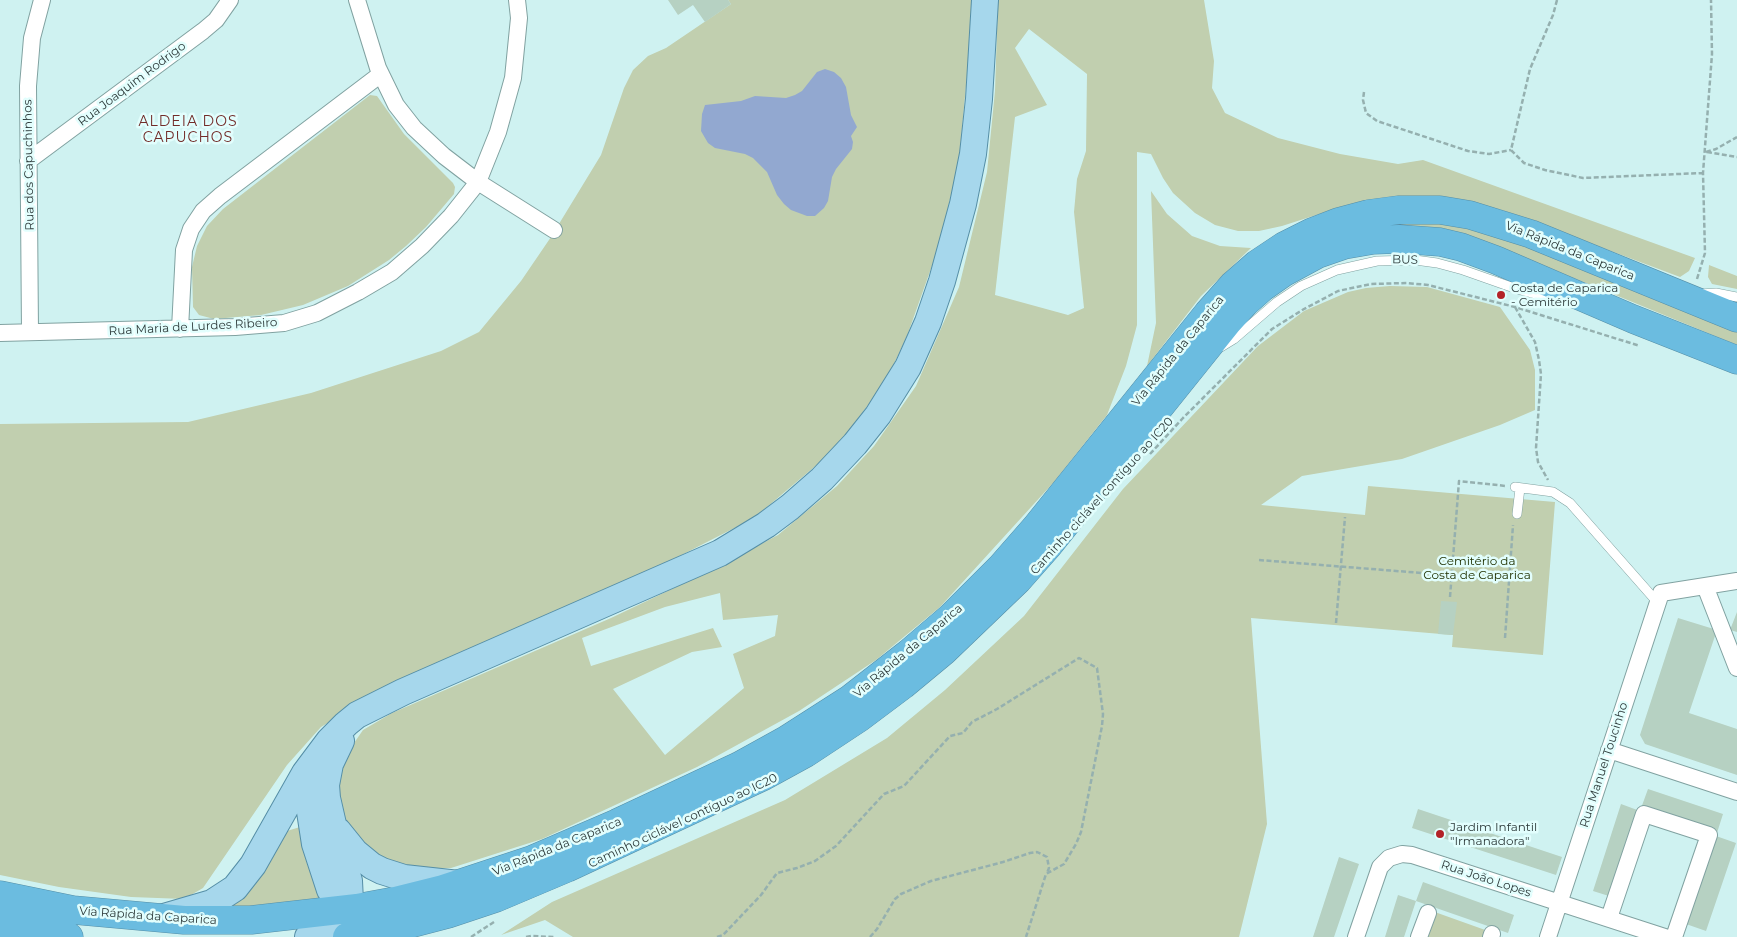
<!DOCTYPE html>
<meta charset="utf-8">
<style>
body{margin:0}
canvas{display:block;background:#cff2f1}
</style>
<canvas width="1737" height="937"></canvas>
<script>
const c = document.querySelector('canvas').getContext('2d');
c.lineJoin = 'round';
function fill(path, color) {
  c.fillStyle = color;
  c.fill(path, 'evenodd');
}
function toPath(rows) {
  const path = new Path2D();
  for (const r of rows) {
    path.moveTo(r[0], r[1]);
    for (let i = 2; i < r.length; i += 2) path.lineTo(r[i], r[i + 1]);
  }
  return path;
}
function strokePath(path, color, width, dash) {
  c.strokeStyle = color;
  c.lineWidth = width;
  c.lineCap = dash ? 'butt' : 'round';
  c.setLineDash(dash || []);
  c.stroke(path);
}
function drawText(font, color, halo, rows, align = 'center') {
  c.font = font + ' Montserrat,sans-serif';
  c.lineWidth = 5;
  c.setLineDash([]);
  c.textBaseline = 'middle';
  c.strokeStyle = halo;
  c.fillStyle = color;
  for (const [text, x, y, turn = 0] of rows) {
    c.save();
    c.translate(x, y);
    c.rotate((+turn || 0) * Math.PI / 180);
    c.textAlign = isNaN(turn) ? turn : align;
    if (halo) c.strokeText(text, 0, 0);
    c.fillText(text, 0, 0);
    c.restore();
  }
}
fill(toPath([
 [728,0,974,0,959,161,939,246,907,336,886,381,847,433,819,463,754,518,660,566,359,704,321,727,287,765,203,888,184,899,131,897,59,887,0,875,0,424,188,422,311,393,441,351,479,332,521,281,551,237,601,155,624,88,633,70,648,56,666,48,731,4],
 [998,0,1204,0,1214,61,1212,88,1225,113,1278,138,1340,154,1398,164,1423,160,1695,258,1689,271,1680,277,1502,210,1432,196,1387,197,1341,207,1282,226,1259,231,1238,231,1215,225,1195,213,1173,193,1163,178,1151,154,1137,152,1137,325,1126,366,1107,415,1053,483,940,607,876,660,799,711,697,767,542,839,451,868,419,869,381,861,340,816,333,788,341,762,363,730,392,713,611,618,716,568,778,535,837,486,874,446,916,386,959,287,987,172,995,91],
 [1029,29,1087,74,1086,151,1077,179,1074,212,1084,308,1068,315,995,295,1015,117,1047,105,1015,48],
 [720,593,723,620,778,615,775,636,733,654,744,688,665,755,613,689,692,652,722,647,713,628,591,666,582,638,665,607],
 [370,95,377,96,404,134,453,183,455,187,454,194,426,227,406,246,389,260,348,286,303,305,261,315,214,319,199,315,193,307,192,267,197,246,207,226,223,209],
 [1151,191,1167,214,1192,236,1220,246,1251,248,1201,296,1147,366,1156,323],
 [1385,221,1467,224,1737,327,1737,345,1596,287,1480,241,1452,233,1251,281],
 [1709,265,1737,276,1737,289,1712,284,1708,277],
 [1390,286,1427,287,1500,307,1530,350,1535,370,1535,410,1500,425,1402,459,1302,476,1261,505,1365,515,1368,486,1555,502,1543,655,1452,647,1453,635,1251,618,1267,824,1239,937,573,937,545,920,501,935,552,902,785,800,887,738,945,690,1024,616,1123,489,1258,346,1304,311,1348,292,1366,288],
 [300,827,322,899,219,909,287,831],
 [1432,911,1488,931,1486,937,1424,937]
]), '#c1cfaf');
fill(toPath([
 [825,69,834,72,841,78,846,87,851,115,857,127,851,136,853,142,852,149,836,169,832,177,828,201,824,208,815,216,807,216,791,210,784,204,777,195,767,172,753,158,745,154,715,148,708,143,701,131,702,114,705,105,741,101,755,96,786,98,795,95,802,91,817,72]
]), '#92a8d0');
fill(toPath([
 [668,0,728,0,731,4,705,22,693,5,678,15],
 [1441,601,1457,602,1453,635,1438,634],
 [1737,612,1737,632,1730,630],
 [1678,618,1717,630,1689,713,1737,729,1737,775,1645,744,1640,735],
 [1648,789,1723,814,1716,836,1640,811],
 [1621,804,1640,811,1612,897,1593,891],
 [1418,809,1562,857,1556,875,1412,828],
 [1716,836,1736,843,1706,931,1686,924],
 [1339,857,1359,864,1334,937,1313,937],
 [1423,882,1514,915,1508,933,1416,901],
 [1398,895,1416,901,1404,937,1385,937]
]), '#b6d1c2');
const lane = toPath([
 [1700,294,1716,293,1737,297],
 [1221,347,1234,339,1277,302,1301,286,1337,270,1377,261,1415,260,1437,263,1463,270,1517,289,1557,300],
 [1515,487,1553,492,1570,503,1658,603],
 [1517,514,1520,488]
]);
const street = toPath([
 [357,0,378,68,396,105,414,128,444,156,478,182,554,230],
 [28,161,203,31,216,20,230,0],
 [180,329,184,250,191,229,203,211,220,196,381,74],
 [30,332,28,86,32,38,42,0],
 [0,333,235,327,284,323,317,313,358,292,392,272,422,246,451,216,478,182,498,132,513,78,519,18,517,0],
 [1705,586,1737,668],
 [1609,750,1737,792],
 [1609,918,1644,814,1709,835,1674,937],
 [1356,937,1380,867,1389,858,1402,854,1412,855,1665,937],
 [1419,937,1428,913],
 [1491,937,1492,934],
 [1548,937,1661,593,1737,581]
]);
const primary = toPath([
 [316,769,311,783,309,805,315,844,330,890,356,921],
 [338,831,355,852,372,866,382,871,404,878,459,884],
 [164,917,212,903,235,888,253,865,305,773,329,741,346,724,357,715,403,692,720,553,766,525,790,507,822,479,855,444,878,415,908,367,928,322,942,281,963,204,973,154,979,99,985,0],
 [308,937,338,920,346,910,350,901,349,881,335,833,327,798,326,785,330,764,341,741]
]);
const highway = toPath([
 [0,895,73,910,184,920,251,920,357,908,395,901,443,889,531,860,617,823,739,766,786,740,850,699,909,653,951,617,1001,567,1036,527,1208,313,1233,285,1257,264,1284,246,1312,232,1338,222,1368,214,1398,210,1440,210,1470,215,1531,234,1737,318],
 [0,923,69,937],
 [347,937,398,927,448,914,496,898,567,868,764,776,806,753,859,718,903,685,944,651,1018,580,1048,546,1227,323,1245,303,1263,287,1283,273,1318,254,1344,245,1373,240,1399,239,1440,242,1461,247,1496,260,1633,319,1737,360]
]);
strokePath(lane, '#81a2a1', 10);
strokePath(street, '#81a2a1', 18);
strokePath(primary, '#558ea6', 28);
strokePath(highway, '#558ea6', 29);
strokePath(toPath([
 [1557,0,1553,15,1530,69,1511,150,1524,163,1545,170,1583,178,1703,173],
 [1364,92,1363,100,1366,113,1377,121,1468,151,1489,154,1511,150],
 [1706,152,1716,149,1737,137],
 [1707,152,1737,157],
 [1697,279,1705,253,1703,173,1712,54,1711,0],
 [1515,307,1535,342,1539,360,1541,374,1536,448,1538,462,1548,480],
 [1150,454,1183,418,1272,329,1304,309,1338,291,1371,284,1407,283,1428,285,1515,307,1640,346],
 [1259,560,1509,580],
 [1450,597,1459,481,1506,486],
 [1336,623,1345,517],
 [1505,638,1513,525],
 [471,937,494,922],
 [526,937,531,936,554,937],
 [717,937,723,935,761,895,777,873,797,868,815,861,836,846,884,794,904,786,950,736,963,733,972,722,997,709,1079,658,1097,668,1103,714,1102,726,1081,832,1076,844,1064,864,1046,874,1026,937],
 [870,937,877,929,895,899,901,894,931,881,1003,862,1030,853,1037,852,1047,857,1049,868,1047,873]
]), '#95b0af', 2.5, [5, 2.5]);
strokePath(lane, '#fff', 9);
strokePath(street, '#fff', 16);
strokePath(primary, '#a6d7ec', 26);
strokePath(highway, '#6bbce0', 28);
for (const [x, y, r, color] of [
 [1501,295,5,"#b32227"],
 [1440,834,5,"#b32227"]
]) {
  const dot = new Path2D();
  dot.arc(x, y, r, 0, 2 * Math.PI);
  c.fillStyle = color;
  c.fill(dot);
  strokePath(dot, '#e2fefd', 2);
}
drawText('12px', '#2d3a3a', '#e2fefd', [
 ["Rua Joaquim Rodrigo",132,84,-37],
 ["Rua dos Capuchinhos",29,165,-91],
 ["Via Rápida da Caparica",1570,251,22],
 ["BUS",1405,260,1],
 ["Rua Maria de Lurdes Ribeiro",193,327,-3],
 ["Via Rápida da Caparica",1178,351,-51],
 ["Caminho ciclável contíguo ao IC20",1102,496,-48],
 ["Via Rápida da Caparica",908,651,-40],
 ["Rua Manuel Toucinho",1604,765,-72],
 ["Caminho ciclável contíguo ao IC20",683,821,-25],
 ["Via Rápida da Caparica",557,847,-22],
 ["Rua João Lopes",1486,879,18],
 ["Via Rápida da Caparica",148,916,4]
]);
drawText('12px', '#2d3a3a', '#e2fefd', [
 ["Costa de Caparica",1511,288],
 ["- Cemitério",1511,302],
 ["Jardim Infantil",1450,827],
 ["\"Irmanadora\"",1450,841]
], 'left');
drawText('12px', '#203100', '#e2fefd', [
 ["Cemitério da",1477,561],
 ["Costa de Caparica",1477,575]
]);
c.letterSpacing = '1px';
drawText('14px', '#722c29', '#e2fefd', [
 ["ALDEIA DOS",188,122],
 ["CAPUCHOS",188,138]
]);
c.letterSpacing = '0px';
</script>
